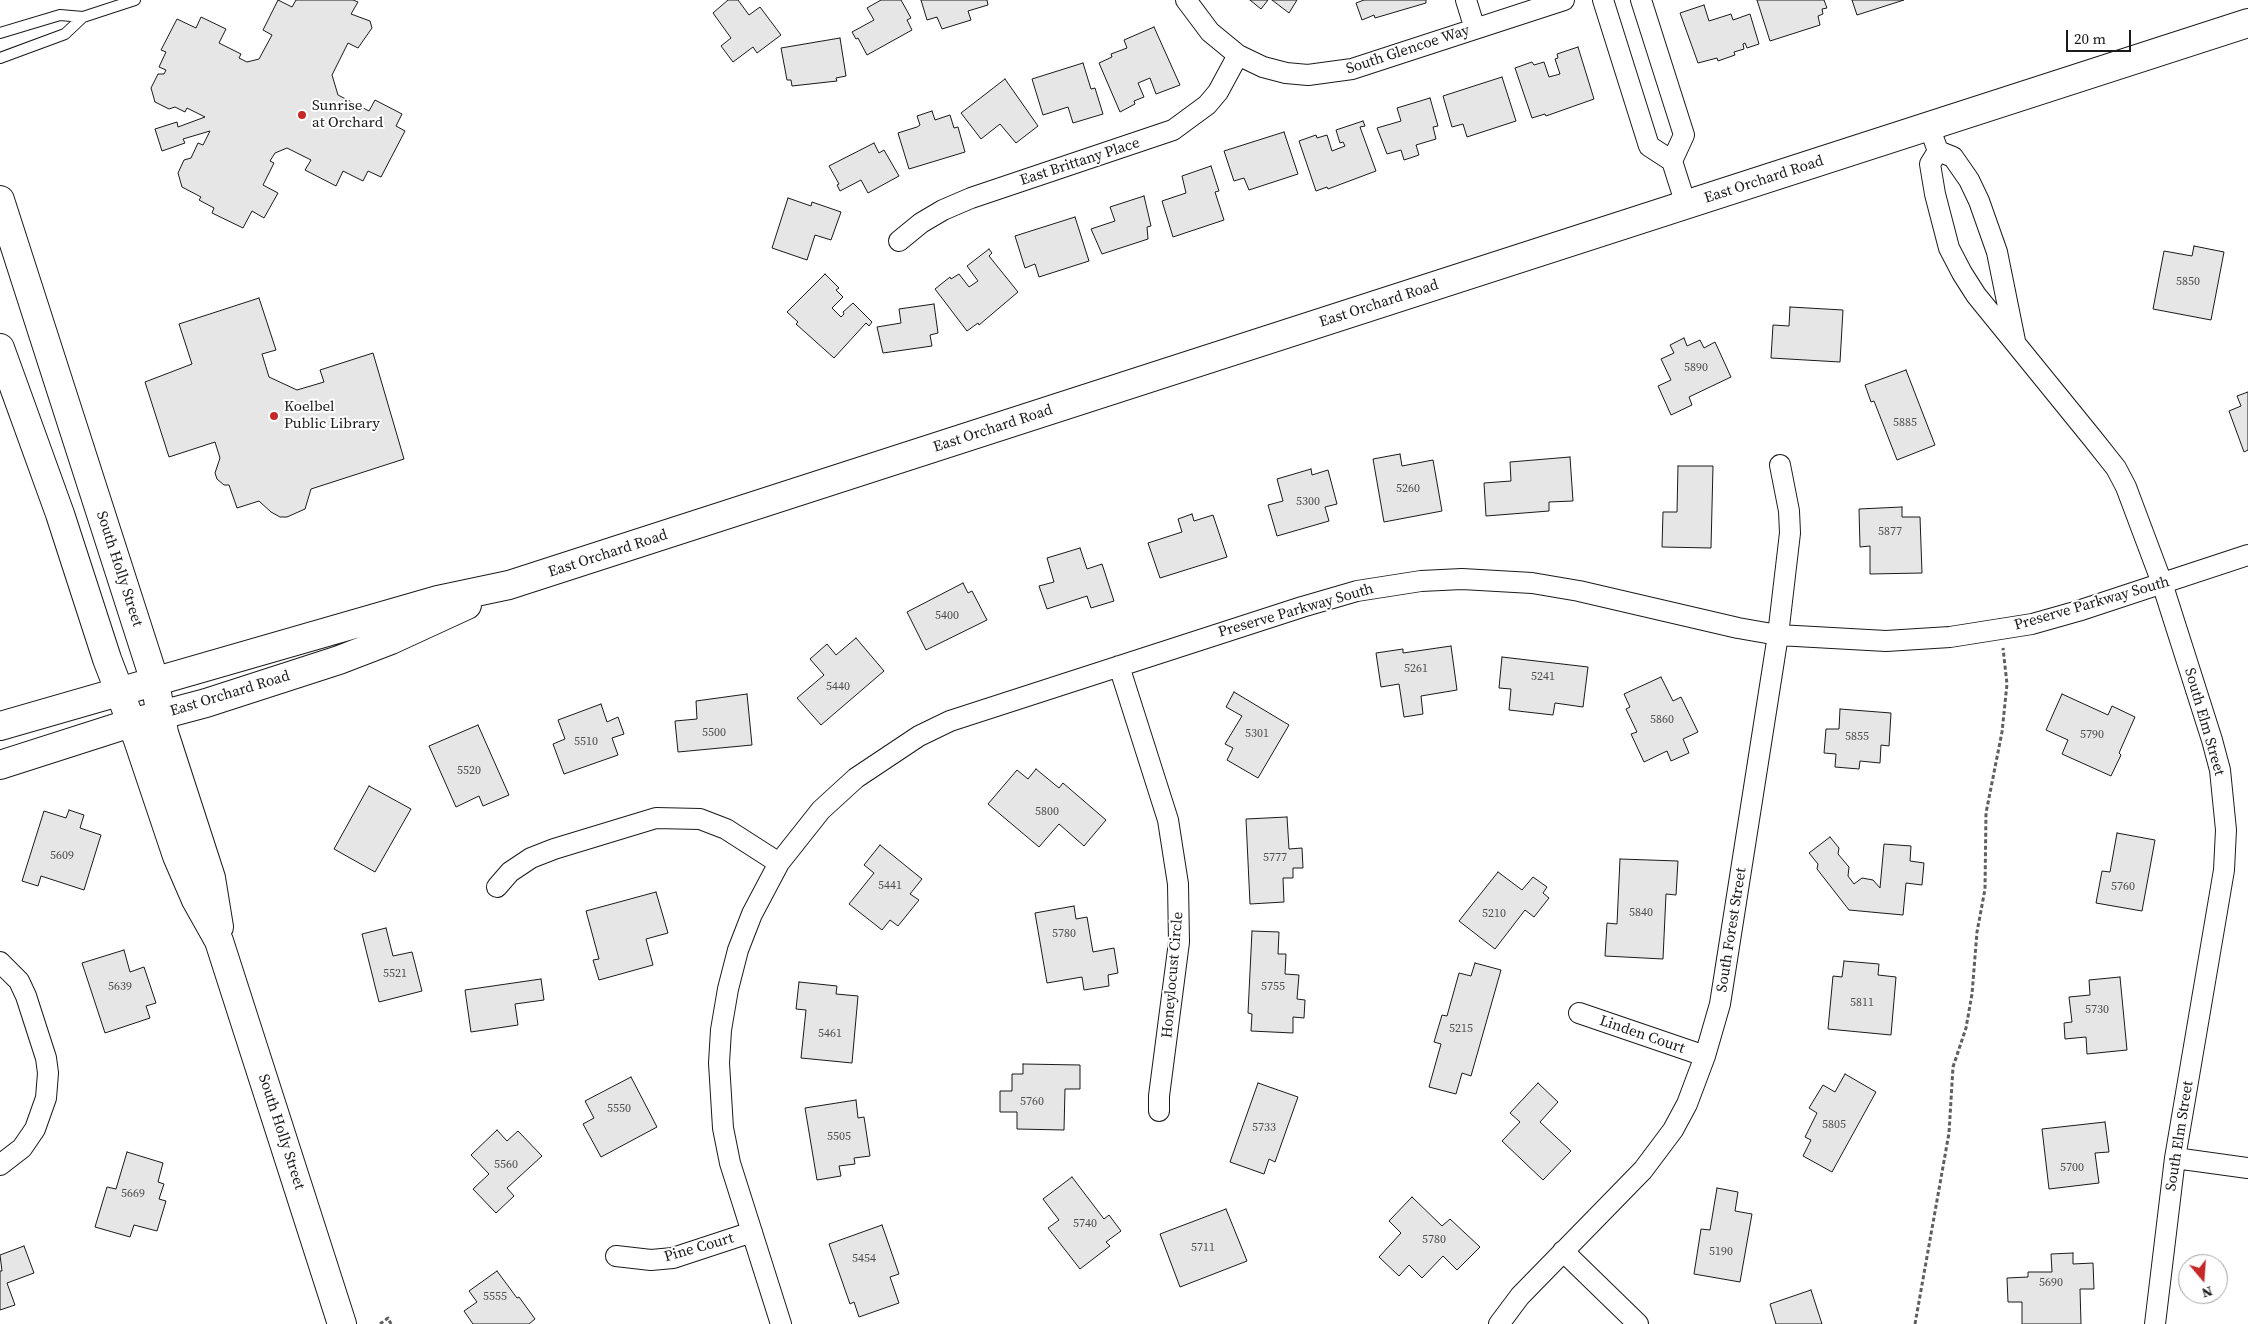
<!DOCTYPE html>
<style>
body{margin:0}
#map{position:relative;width:2248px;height:1324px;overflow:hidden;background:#fff;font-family:"Source Serif 4",serif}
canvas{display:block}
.north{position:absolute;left:2178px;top:1254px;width:50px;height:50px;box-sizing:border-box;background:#fff;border:1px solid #a3a3a3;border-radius:50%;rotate:162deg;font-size:14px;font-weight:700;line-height:20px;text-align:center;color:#1a1a1a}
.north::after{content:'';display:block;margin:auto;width:18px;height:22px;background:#c62828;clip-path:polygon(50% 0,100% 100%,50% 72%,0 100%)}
.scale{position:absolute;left:2066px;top:30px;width:65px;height:22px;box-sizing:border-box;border:2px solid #1a1a1a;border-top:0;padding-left:6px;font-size:15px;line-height:18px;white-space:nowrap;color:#1a1a1a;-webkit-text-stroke:4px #fff;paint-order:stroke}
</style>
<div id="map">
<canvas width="2248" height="1324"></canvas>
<div class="north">N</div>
<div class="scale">20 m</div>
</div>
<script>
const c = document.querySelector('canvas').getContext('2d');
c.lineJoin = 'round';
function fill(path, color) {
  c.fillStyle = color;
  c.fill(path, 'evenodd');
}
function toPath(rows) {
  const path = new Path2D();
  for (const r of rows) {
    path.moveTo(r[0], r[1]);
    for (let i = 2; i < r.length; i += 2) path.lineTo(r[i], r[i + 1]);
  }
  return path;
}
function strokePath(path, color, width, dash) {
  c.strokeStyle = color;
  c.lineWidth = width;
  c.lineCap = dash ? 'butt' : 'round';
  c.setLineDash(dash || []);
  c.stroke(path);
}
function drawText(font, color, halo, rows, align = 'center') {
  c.font = font + ' "Source Serif 4",serif';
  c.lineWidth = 4;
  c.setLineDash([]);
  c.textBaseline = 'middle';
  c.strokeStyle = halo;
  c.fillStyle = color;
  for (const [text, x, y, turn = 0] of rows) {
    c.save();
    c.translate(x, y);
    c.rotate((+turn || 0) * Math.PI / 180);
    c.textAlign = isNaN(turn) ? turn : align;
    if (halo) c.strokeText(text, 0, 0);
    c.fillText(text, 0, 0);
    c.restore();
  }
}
const building = toPath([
 [278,0,292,7,296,0,353,0,358,2,351,14,370,21,372,28,358,48,348,43,332,75,338,95,369,111,375,100,402,114,396,126,405,131,381,177,368,171,363,181,343,171,336,186,305,170,311,160,287,148,275,153,270,161,274,163,263,185,278,193,264,218,252,211,243,228,212,213,214,208,199,200,201,197,182,187,178,173,184,160,191,158,198,143,203,145,210,131,183,139,185,143,162,151,155,129,177,122,178,127,205,117,187,108,185,112,175,107,169,109,155,102,151,88,158,74,164,74,166,70,159,67,166,52,161,50,177,19,196,28,201,17,226,29,219,43,241,54,239,58,247,62,259,59,272,35,263,30,278,0],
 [728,0,738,0,749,15,760,7,781,35,757,53,753,47,733,62,721,46,731,38,713,13,728,0],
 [881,0,901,0,911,18,907,20,912,30,867,55,858,38,856,39,852,32,874,20,867,8,881,0],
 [921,0,987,0,988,5,968,11,971,20,942,29,937,17,927,20,921,0],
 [1250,0,1268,0,1261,9,1250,0],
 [1272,0,1297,0,1289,13,1272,0],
 [1364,0,1426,0,1426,3,1375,18,1374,15,1362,20,1356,3,1364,0],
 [1757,0,1824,0,1827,8,1822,9,1823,14,1818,16,1820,25,1770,41,1757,0],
 [1852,0,1904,0,1857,15,1852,0],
 [1704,5,1709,21,1731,14,1733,20,1750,14,1759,44,1747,48,1745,43,1743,44,1744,49,1734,52,1735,55,1718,61,1717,58,1698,63,1680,13,1704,5],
 [1154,27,1180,85,1156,94,1150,78,1138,83,1144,97,1134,101,1135,104,1120,112,1099,63,1112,57,1111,54,1127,48,1124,40,1154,27],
 [840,38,846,76,836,78,837,81,792,86,791,80,787,80,781,48,840,38],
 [1578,47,1594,99,1546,116,1545,114,1532,118,1515,68,1532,62,1534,65,1544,62,1549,77,1560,74,1555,59,1558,58,1557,54,1578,47],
 [1083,63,1091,89,1095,88,1103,114,1073,123,1068,107,1043,115,1032,79,1083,63],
 [1502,77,1516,121,1467,137,1463,124,1452,127,1443,96,1502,77],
 [1005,79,1038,126,1016,143,1000,124,981,139,961,113,1005,79],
 [1430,98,1438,126,1433,127,1436,139,1416,145,1419,155,1404,160,1401,150,1387,154,1377,128,1401,121,1397,108,1430,98],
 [932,111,935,120,950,115,954,128,958,127,965,152,909,169,898,133,917,127,920,125,917,116,932,111],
 [1363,121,1365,126,1360,127,1376,171,1328,189,1327,187,1316,191,1299,141,1316,135,1317,138,1327,135,1332,151,1345,146,1343,142,1340,143,1336,130,1363,121],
 [1284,132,1298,174,1249,190,1244,178,1234,181,1224,151,1284,132],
 [874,143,879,153,884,150,899,176,868,193,861,180,840,191,837,185,839,184,829,166,874,143],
 [1211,166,1219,191,1215,192,1224,220,1173,237,1162,201,1186,193,1182,176,1211,166],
 [1144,196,1151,226,1147,227,1148,239,1102,254,1091,229,1115,221,1110,207,1144,196],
 [788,198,811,206,812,202,841,212,831,240,815,235,807,260,772,248,788,198],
 [1075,217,1089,261,1039,277,1035,264,1025,268,1015,236,1075,217],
 [2194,246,2224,252,2211,320,2153,309,2164,251,2192,256,2194,246],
 [989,249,992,253,989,256,1018,292,979,325,978,323,967,331,935,289,950,277,951,279,959,274,969,287,978,281,967,266,989,249],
 [825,274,839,288,836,290,843,297,832,308,841,317,844,314,843,312,853,303,872,322,869,326,866,323,834,358,796,324,798,322,787,312,825,274],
 [259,298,276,350,262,354,269,377,297,390,324,382,320,370,373,353,404,459,311,489,305,509,287,517,280,517,271,512,259,501,237,508,229,485,224,485,217,479,215,473,220,458,215,442,169,457,145,382,192,364,179,324,259,298],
 [934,304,938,333,930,335,932,346,883,353,877,327,901,323,899,309,934,304],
 [1790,307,1843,310,1840,362,1771,358,1773,325,1789,326,1790,307],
 [1684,338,1687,346,1700,340,1704,348,1715,342,1731,377,1689,397,1692,405,1671,415,1658,386,1671,380,1661,359,1674,353,1670,345,1684,338],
 [1906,370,1935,445,1897,460,1874,401,1871,402,1865,385,1906,370],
 [2248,392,2248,450,2244,452,2229,411,2241,406,2237,396,2248,392],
 [1400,454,1402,466,1433,460,1442,511,1384,522,1373,459,1400,454],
 [1570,457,1573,501,1549,502,1549,511,1486,516,1484,483,1511,481,1510,462,1570,457],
 [1678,466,1713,466,1711,548,1662,547,1663,512,1677,512,1678,466],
 [1311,469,1312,475,1328,470,1337,504,1325,507,1329,521,1277,536,1268,505,1283,501,1277,479,1311,469],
 [1902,507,1902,517,1920,517,1922,573,1870,574,1870,546,1860,547,1859,509,1902,507],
 [1192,514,1194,521,1213,515,1227,557,1160,578,1148,543,1182,532,1178,519,1192,514],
 [1080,548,1087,569,1102,564,1114,601,1091,608,1087,596,1047,609,1039,586,1054,582,1047,558,1080,548],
 [963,583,968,593,972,591,987,620,926,650,907,612,963,583],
 [856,638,884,671,821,725,797,698,824,675,810,659,827,644,836,655,856,638],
 [1451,646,1457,690,1421,696,1423,714,1404,717,1399,684,1381,687,1376,653,1403,649,1403,653,1451,646],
 [1502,657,1588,667,1583,707,1555,703,1553,715,1509,710,1511,689,1499,688,1502,657],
 [1661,677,1673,701,1681,697,1698,732,1683,739,1689,753,1671,761,1667,751,1644,762,1631,734,1637,732,1626,709,1630,707,1624,694,1661,677],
 [1234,692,1289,725,1258,778,1227,760,1233,748,1225,744,1242,716,1226,707,1234,692],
 [747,694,752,745,678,752,675,721,697,719,696,701,747,694],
 [2062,694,2108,715,2112,706,2135,717,2119,753,2121,755,2111,776,2062,754,2068,740,2046,730,2062,694],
 [601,704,607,722,618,717,624,734,612,738,618,755,564,774,553,744,565,739,558,720,601,704],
 [1840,709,1891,713,1889,746,1881,745,1880,763,1860,761,1859,769,1835,767,1836,754,1824,753,1826,729,1839,729,1840,709],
 [478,725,509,795,483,806,479,796,456,807,429,746,478,725],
 [1036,769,1059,788,1063,783,1106,820,1084,846,1059,824,1039,847,988,804,1017,770,1028,779,1036,769],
 [369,786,411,809,375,872,334,849,369,786],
 [69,810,84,815,80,828,101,835,84,890,41,876,38,886,22,881,44,811,66,818,69,810],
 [1287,817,1289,849,1302,848,1303,868,1293,868,1293,878,1283,878,1284,902,1250,904,1246,819,1287,817],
 [2117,833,2155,840,2142,911,2096,903,2102,871,2110,872,2117,833],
 [1830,837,1839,848,1838,854,1849,867,1848,876,1854,884,1862,878,1873,880,1880,888,1884,844,1911,846,1910,861,1924,863,1922,885,1906,883,1903,915,1849,910,1817,869,1818,864,1809,853,1830,837],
 [880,845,922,879,910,894,919,900,898,926,890,920,882,930,849,904,874,873,864,865,880,845],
 [1620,859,1678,861,1676,895,1666,894,1663,959,1605,956,1607,923,1617,924,1620,859],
 [1498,872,1522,890,1533,877,1547,887,1543,893,1549,898,1534,917,1525,910,1495,949,1459,921,1498,872],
 [656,892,668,933,646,939,653,965,599,980,593,960,599,959,586,911,656,892],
 [1074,906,1076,919,1087,917,1093,952,1114,948,1118,973,1108,975,1109,986,1084,990,1082,977,1047,983,1035,913,1074,906],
 [386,928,393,956,412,952,422,991,379,1002,362,934,386,928],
 [1252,931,1279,932,1278,954,1286,954,1285,974,1299,975,1297,999,1305,1000,1304,1018,1293,1017,1293,1033,1251,1031,1252,1014,1248,1013,1252,931],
 [124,950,130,972,144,967,156,1003,146,1006,150,1018,105,1033,82,963,124,950],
 [1844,961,1879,964,1878,975,1896,977,1891,1035,1828,1029,1833,976,1842,977,1844,961],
 [1475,963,1501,970,1471,1076,1462,1073,1456,1094,1429,1087,1441,1044,1434,1042,1442,1015,1447,1016,1459,973,1471,976,1475,963],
 [2120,977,2127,1050,2087,1054,2086,1037,2065,1039,2064,1023,2072,1022,2069,997,2090,995,2089,980,2120,977],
 [541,979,544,1000,515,1004,518,1025,471,1032,465,990,541,979],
 [799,982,837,986,836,994,858,996,852,1063,801,1058,806,1010,796,1009,799,982],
 [1023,1064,1080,1065,1080,1089,1065,1089,1064,1130,1017,1129,1017,1112,1000,1112,1000,1091,1012,1091,1012,1074,1023,1074,1023,1064],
 [1845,1074,1876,1092,1832,1172,1803,1156,1811,1140,1805,1137,1817,1113,1809,1108,1823,1085,1835,1092,1845,1074],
 [631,1077,657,1127,601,1157,583,1124,594,1118,585,1101,631,1077],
 [1258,1083,1298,1097,1275,1162,1269,1159,1264,1174,1230,1162,1258,1083],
 [1538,1083,1558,1102,1540,1122,1571,1151,1543,1180,1502,1141,1520,1122,1510,1113,1538,1083],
 [856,1100,858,1118,864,1117,870,1156,854,1158,855,1164,839,1166,841,1176,817,1180,805,1108,856,1100],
 [2105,1122,2109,1152,2095,1153,2099,1183,2049,1189,2042,1129,2105,1122],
 [497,1130,507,1141,518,1131,542,1156,507,1188,514,1196,496,1213,473,1189,489,1174,471,1155,497,1130],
 [127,1152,163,1163,158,1182,164,1184,159,1199,166,1201,157,1231,134,1225,130,1237,95,1227,107,1187,116,1189,127,1152],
 [1072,1177,1104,1219,1109,1215,1121,1231,1106,1242,1110,1246,1080,1269,1048,1228,1059,1220,1043,1199,1072,1177],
 [1717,1188,1738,1192,1735,1211,1752,1214,1740,1282,1694,1274,1701,1229,1710,1230,1717,1188],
 [1412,1197,1442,1226,1450,1219,1480,1247,1457,1270,1443,1256,1422,1278,1409,1265,1399,1276,1379,1257,1401,1233,1389,1221,1412,1197],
 [1226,1209,1247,1261,1180,1287,1160,1234,1226,1209],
 [882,1225,899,1274,890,1277,899,1303,859,1317,854,1302,850,1304,829,1244,882,1225],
 [24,1246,34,1273,7,1283,15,1305,0,1310,0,1271,2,1271,0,1255,24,1246],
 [2073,1253,2073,1264,2093,1263,2094,1289,2080,1289,2081,1324,2022,1324,2022,1302,2008,1302,2007,1278,2028,1277,2028,1272,2052,1272,2051,1254,2073,1253],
 [497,1271,517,1298,519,1297,535,1319,529,1324,473,1324,464,1311,477,1302,469,1291,497,1271],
 [1811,1290,1822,1324,1776,1324,1770,1304,1811,1290]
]);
fill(building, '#e6e6e6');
strokePath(building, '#1a1a1a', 1);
const lane = toPath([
 [0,33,60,15,83,17,135,0],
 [0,58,65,34,83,17]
]);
const street = toPath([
 [1186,0,1210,32,1238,55,1263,67,1286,73,1308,75,1352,69,1564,0],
 [1466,0,1475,29],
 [1603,0,1649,146,1672,161,1686,205],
 [1641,0,1684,135,1672,161],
 [1929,126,1938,151,1930,164,1935,194,1949,248,1962,273,1976,295,2093,439,2116,468,2126,487,2162,583,2212,740,2220,770,2226,830,2224,870,2175,1158,2155,1324],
 [1938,151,1953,157,1969,180,1979,201,1997,252,2015,341],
 [899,241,921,223,943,210,971,198,1173,130,1207,105,1218,92,1238,55],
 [1119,666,1168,820,1178,884,1179,942,1159,1096,1159,1111],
 [497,887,510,872,531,858,554,849,656,818,700,819,726,829,779,863],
 [0,962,19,981,26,996,46,1058,48,1073,46,1098,35,1129,22,1148,0,1165],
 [1579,1013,1705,1056],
 [2175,1158,2248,1168],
 [1563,1251,1638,1324],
 [616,1256,651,1260,673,1258,752,1232],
 [781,1324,730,1163,723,1128,719,1063,721,1030,728,989,738,950,752,914,779,863,821,810,856,778,919,736,950,721,1302,607,1357,591,1421,581,1462,579,1532,583,1579,591,1738,628,1778,635,1886,641,1950,637,2032,624,2078,611,2248,555],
 [1499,1324,1520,1296,1643,1170,1673,1130,1687,1104,1705,1056,1720,1004,1778,635,1790,533,1789,511,1780,465]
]);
const secondary = toPath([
 [0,200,155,682,164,733,211,878,219,927],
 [0,348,60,514,107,659,138,740,177,856,196,900,219,941,342,1324],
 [0,726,438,600,509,585,2248,23],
 [0,765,131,723,206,703,339,660,391,640,467,605]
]);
strokePath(lane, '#1a1a1a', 12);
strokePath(street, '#1a1a1a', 22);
strokePath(secondary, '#1a1a1a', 30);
strokePath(toPath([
 [380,1324,388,1318,391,1324],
 [1915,1324,1949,1133,1953,1067,1966,1028,1972,994,1977,932,1985,889,1986,813,2002,732,2007,684,2003,648]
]), '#5f5f5f', 3, [4, 2.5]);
strokePath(lane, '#fff', 10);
strokePath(street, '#fff', 20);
strokePath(secondary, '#fff', 28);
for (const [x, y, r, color] of [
 [302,115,5,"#c62828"],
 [274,416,5,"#c62828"]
]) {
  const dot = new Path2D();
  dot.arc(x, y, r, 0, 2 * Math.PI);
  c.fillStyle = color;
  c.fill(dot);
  strokePath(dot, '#fff', 2);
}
drawText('12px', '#4d4d4d', null, [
 ["5850",2188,282],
 ["5890",1696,368],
 ["5885",1905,423],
 ["5260",1408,489],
 ["5300",1308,502],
 ["5877",1890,532],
 ["5400",947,616],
 ["5261",1416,669],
 ["5241",1543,677],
 ["5440",838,687],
 ["5860",1662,720],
 ["5500",714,733],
 ["5301",1257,734],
 ["5790",2092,735],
 ["5855",1857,737],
 ["5510",586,742],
 ["5520",469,771],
 ["5800",1047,812],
 ["5609",62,856],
 ["5777",1275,858],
 ["5441",890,886],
 ["5760",2123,887],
 ["5840",1641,913],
 ["5210",1494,914],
 ["5780",1064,934],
 ["5521",395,974],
 ["5639",120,987],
 ["5755",1273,987],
 ["5811",1862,1003],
 ["5730",2097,1010],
 ["5215",1461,1029],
 ["5461",830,1034],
 ["5760",1032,1102],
 ["5550",619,1109],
 ["5805",1834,1125],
 ["5733",1264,1128],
 ["5505",839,1137],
 ["5560",506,1165],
 ["5700",2072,1168],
 ["5669",133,1194],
 ["5740",1085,1224],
 ["5780",1434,1240],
 ["5711",1203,1248],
 ["5190",1721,1252],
 ["5454",864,1259],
 ["5690",2051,1283],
 ["5555",495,1297]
]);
drawText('15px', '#1a1a1a', '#fff', [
 ["South Glencoe Way",1408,50,-18],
 ["East Brittany Place",1080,162,-18],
 ["East Orchard Road",1764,180,-18],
 ["East Orchard Road",1379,304,-18],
 ["East Orchard Road",993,429,-18],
 ["East Orchard Road",608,554,-18],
 ["South Holly Street",119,569,72],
 ["Preserve Parkway South",2092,604,-16],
 ["Preserve Parkway South",1296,611,-16],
 ["East Orchard Road",230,694,-17],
 ["South Elm Street",2204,722,74],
 ["South Forest Street",1732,930,-81],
 ["Honeylocust Circle",1173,975,-85],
 ["Linden Court",1642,1035,19],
 ["South Holly Street",281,1132,72],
 ["South Elm Street",2180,1136,-81],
 ["Pine Court",699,1248,-16]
]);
drawText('15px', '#1a1a1a', '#fff', [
 ["Sunrise",312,106],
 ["at Orchard",312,123],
 ["Koelbel",284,407],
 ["Public Library",284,424]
], 'left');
</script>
